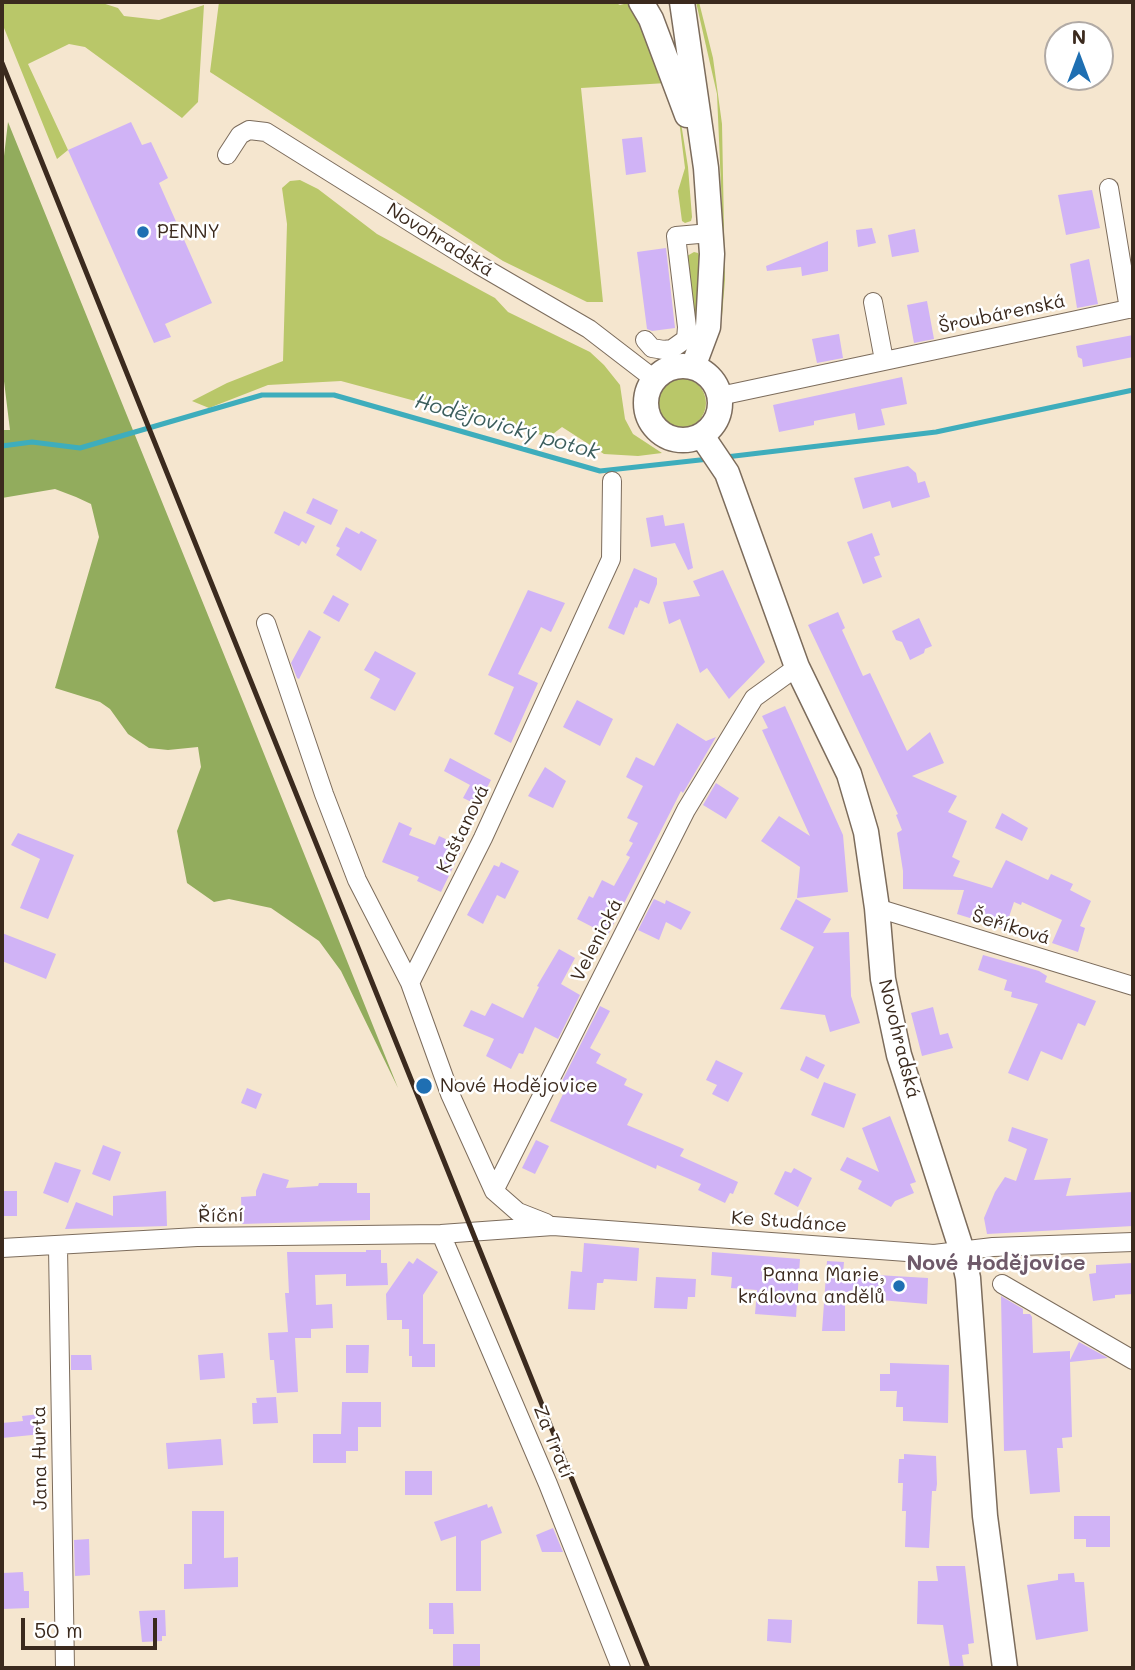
<!DOCTYPE html>
<meta charset="utf-8">
<style>
body{margin:0}
#map{position:relative;width:1135px;height:1670px;overflow:hidden;background:#f5e6cf;font-family:Mali,sans-serif}
canvas{display:block}
.frame{position:absolute;inset:0;border:4px solid #3b2a1e;pointer-events:none}
.north{position:absolute;left:1044px;top:21px;width:70px;height:70px;box-sizing:border-box;background:#fff;border:2px solid #b1aaa5;border-radius:50%;rotate:0deg;font-size:19px;font-weight:700;line-height:28px;text-align:center;color:#3b2a1e}
.north::after{content:'';display:block;margin:auto;width:24px;height:32px;background:#1f6fb2;clip-path:polygon(50% 0,100% 100%,50% 72%,0 100%)}
.scale{position:absolute;left:21px;top:1618px;width:136px;height:32px;box-sizing:border-box;border:4px solid #3b2a1e;border-top:0;padding-left:9px;font-size:21px;line-height:24px;white-space:nowrap;color:#3b2a1e;-webkit-text-stroke:5px #fff;paint-order:stroke}
</style>
<div id="map">
<canvas width="1135" height="1670"></canvas>
<div class="frame"></div>
<div class="north">N</div>
<div class="scale">50 m</div>
</div>
<script>
const c = document.querySelector('canvas').getContext('2d');
c.lineJoin = 'round';
function fill(path, color) {
  c.fillStyle = color;
  c.fill(path, 'evenodd');
}
function toPath(rows) {
  const path = new Path2D();
  for (const r of rows) {
    if (r.length === 3) {
      path.moveTo(r[0] + r[2], r[1]);
      path.arc(r[0], r[1], r[2], 0, 2 * Math.PI);
      continue;
    }
    path.moveTo(r[0], r[1]);
    for (let i = 2; i < r.length; i += 2) path.lineTo(r[i], r[i + 1]);
  }
  return path;
}
function strokePath(path, color, width, dash) {
  c.strokeStyle = color;
  c.lineWidth = width;
  c.lineCap = dash ? 'butt' : 'round';
  c.setLineDash(dash || []);
  c.stroke(path);
}
function drawText(font, color, halo, rows, align = 'center') {
  c.font = font + ' Mali,sans-serif';
  c.lineWidth = 5;
  c.setLineDash([]);
  c.textBaseline = 'middle';
  c.strokeStyle = halo;
  c.fillStyle = color;
  for (const [text, x, y, turn = 0] of rows) {
    c.save();
    c.translate(x, y);
    c.rotate((+turn || 0) * Math.PI / 180);
    c.textAlign = isNaN(turn) ? turn : align;
    if (halo) c.strokeText(text, 0, 0);
    c.fillText(text, 0, 0);
    c.restore();
  }
}
fill(toPath([
 [2,2,99,2,118,8,124,16,159,20,204,5,198,102,182,118,85,47,69,44,28,64,68,150,57,159,2,23],
 [219,2,614,2,620,5,632,2,679,110,688,167,692,217,691,221,685,223,682,221,678,191,685,168,679,120,667,83,581,88,603,302,587,302,503,261,210,72],
 [696,2,699,2,713,58,722,124,725,280,722,316,719,322,723,232,717,94],
 [300,180,318,189,377,234,495,298,508,312,590,352,604,365,620,385,625,419,633,434,662,453,638,456,604,454,562,427,549,437,341,381,268,385,209,408,192,401,227,383,283,361,287,224,282,188,290,181],
 [694,252,698,253,700,257,697,321,694,319,687,256],
 [681,403,25]
]), '#b9c769');
fill(toPath([
 [8,122,244,704,398,1088,341,971,319,941,271,908,229,899,214,902,187,883,177,831,201,767,198,747,168,750,149,748,128,734,110,709,100,702,55,688,99,537,91,504,76,497,55,489,2,498,2,430,10,430,2,365,2,173]
]), '#92ac5d');
strokePath(toPath([
 [2,446,32,442,80,448,262,395,334,395,600,471,709,459],
 [726,457,936,432,1133,390]
]), '#3eadbc', 5);
fill(toPath([
 [131,122,142,145,151,142,168,178,159,183,212,303,165,324,171,337,154,343,68,150],
 [642,137,646,172,626,175,622,139],
 [1092,190,1100,228,1066,235,1058,195],
 [872,228,876,243,858,247,856,230],
 [915,229,919,252,892,257,888,235],
 [828,241,828,271,802,276,801,267,767,271,766,266],
 [666,248,675,328,652,331,647,329,637,252],
 [1089,259,1098,304,1077,308,1070,264],
 [927,301,934,339,914,343,907,305],
 [839,334,843,358,817,363,812,339],
 [1133,335,1133,357,1083,367,1082,359,1078,357,1076,346],
 [902,377,907,404,881,409,885,425,858,430,855,413,814,421,814,425,779,432,773,405],
 [908,466,916,473,918,483,925,481,930,497,892,508,890,501,863,509,854,478],
 [313,498,338,510,331,525,306,513],
 [284,511,315,526,306,544,302,541,299,546,274,533],
 [663,515,665,526,684,523,693,568,688,570,675,543,651,547,646,518],
 [346,527,359,534,361,531,377,540,361,571,336,555,340,548,336,546],
 [872,533,880,555,874,557,882,577,863,584,847,542],
 [634,568,657,578,657,584,649,604,640,600,637,608,635,607,624,635,608,628],
 [723,570,765,662,729,699,707,668,700,673,680,619,669,624,663,602,700,596,693,581],
 [528,590,565,603,551,632,541,627,518,674,538,683,511,743,494,734,514,687,488,675],
 [333,595,349,604,339,622,323,613],
 [838,612,845,628,842,630,863,676,870,673,907,751,930,732,944,763,912,776,957,796,948,812,967,821,952,857,960,861,953,876,992,888,1006,860,1048,880,1051,874,1073,884,1070,890,1091,901,1080,926,1085,928,1078,952,1052,943,1062,920,1022,902,1021,905,1014,902,1005,929,957,914,964,890,903,889,903,871,897,833,902,830,896,815,898,814,808,625],
 [919,618,932,646,925,649,924,653,910,660,902,642,896,640,892,631],
 [309,630,321,637,299,679,297,678,291,663],
 [375,651,416,673,395,711,370,698,380,679,364,670],
 [577,700,613,719,600,746,563,727],
 [785,706,843,835,848,892,797,898,800,867,761,841,779,816,810,836,762,730,768,728,762,716],
 [677,723,706,741,716,737,683,793,681,791,608,935,577,919,589,896,593,898,602,880,614,886,630,857,626,855,633,843,629,841,638,823,627,818,643,786,626,777,636,757,654,766],
 [450,758,491,780,478,805,463,798,470,785,444,771],
 [545,767,566,781,553,808,528,796],
 [716,783,739,798,726,819,703,805],
 [1002,813,1028,828,1022,841,995,828],
 [399,822,412,828,409,835,435,845,439,836,463,847,441,892,417,881,419,877,382,862],
 [18,833,74,855,48,919,20,908,40,859,11,845],
 [501,862,519,871,505,899,497,895,483,924,467,915,494,865,499,867],
 [654,899,665,904,666,900,691,912,681,930,666,922,659,940,638,930],
 [796,899,831,919,823,933,849,932,851,996,860,1023,830,1032,825,1015,780,1009,814,947,780,929],
 [2,933,56,954,46,979,2,961],
 [559,949,575,958,561,984,580,995,558,1039,535,1027,523,1054,519,1053,511,1069,486,1056,494,1039,463,1026,471,1010,485,1016,492,1003,523,1018,539,987,537,986],
 [983,955,1039,971,1047,976,1045,982,1096,1001,1085,1026,1078,1023,1062,1060,1041,1051,1028,1081,1008,1073,1038,1004,1011,997,1012,992,1004,990,1007,980,978,970],
 [600,1006,610,1011,590,1048,601,1054,596,1063,627,1079,624,1085,643,1094,627,1125,684,1149,680,1156,738,1182,733,1194,730,1193,725,1203,698,1190,701,1184,657,1165,656,1169,550,1121,565,1090,559,1087],
 [933,1007,940,1035,948,1033,953,1048,922,1056,911,1013],
 [806,1056,825,1065,818,1079,800,1070],
 [716,1060,743,1073,728,1102,712,1094,717,1085,706,1080],
 [824,1082,856,1094,844,1128,811,1115],
 [247,1088,262,1094,256,1109,241,1103],
 [890,1116,916,1182,910,1184,914,1193,895,1201,891,1207,858,1189,862,1181,840,1170,847,1157,879,1172,862,1128],
 [1012,1127,1048,1139,1034,1180,1071,1178,1066,1196,1133,1192,1133,1226,987,1234,984,1218,995,1192,1005,1177,1016,1181,1027,1149,1008,1141],
 [536,1140,549,1146,535,1174,522,1168],
 [103,1145,121,1152,110,1181,92,1174],
 [55,1162,81,1170,68,1203,43,1193],
 [794,1168,812,1178,798,1207,774,1194,785,1171,791,1173],
 [263,1173,289,1180,286,1188,318,1186,319,1183,357,1183,357,1193,370,1193,370,1220,242,1224,241,1197,256,1196,256,1191],
 [2,1191,17,1191,17,1216,2,1216],
 [166,1191,167,1226,65,1229,76,1202,113,1216,113,1196],
 [584,1243,639,1248,637,1281,604,1279,603,1283,597,1283,595,1310,568,1309,571,1271,582,1272],
 [366,1250,381,1250,381,1263,387,1263,388,1285,346,1286,346,1274,315,1275,316,1305,332,1304,333,1328,311,1329,311,1338,295,1338,298,1392,277,1393,274,1360,270,1360,268,1333,288,1332,285,1293,289,1293,287,1252,366,1252],
 [712,1252,800,1259,796,1317,755,1314,757,1290,731,1288,732,1277,711,1275],
 [417,1258,438,1272,423,1295,423,1344,435,1344,435,1367,412,1367,412,1356,409,1356,409,1329,402,1329,402,1320,387,1320,386,1294,409,1261,413,1264],
 [827,1261,844,1262,843,1273,928,1278,927,1304,880,1300,881,1294,845,1292,845,1331,822,1331],
 [1133,1263,1133,1294,1115,1295,1115,1298,1093,1301,1089,1274,1096,1273,1096,1265],
 [656,1277,696,1279,695,1297,688,1297,687,1309,654,1308],
 [1001,1296,1023,1309,1023,1314,1030,1314,1032,1317,1033,1353,1070,1351,1070,1360,1079,1342,1108,1358,1070,1362,1072,1437,1062,1438,1063,1448,1057,1448,1060,1492,1030,1494,1026,1450,1004,1451],
 [346,1345,369,1345,368,1373,346,1373],
 [223,1353,225,1378,200,1380,198,1355],
 [71,1355,91,1355,92,1370,71,1370],
 [890,1363,949,1365,948,1423,903,1421,903,1407,896,1407,897,1391,880,1391,880,1374,890,1374],
 [276,1397,278,1423,253,1424,252,1403,257,1403,256,1398],
 [342,1402,381,1402,381,1427,358,1427,358,1451,346,1451,346,1463,313,1463,313,1434,341,1434],
 [40,1414,42,1434,2,1438,2,1423,23,1421,22,1416],
 [221,1439,223,1465,168,1469,166,1443],
 [904,1454,936,1456,937,1484,936,1491,932,1491,929,1548,905,1547,906,1511,902,1511,903,1483,898,1483,899,1459,904,1459],
 [405,1471,432,1471,432,1495,405,1495],
 [487,1504,488,1508,492,1506,502,1533,481,1541,481,1591,456,1591,456,1536,441,1541,434,1522],
 [192,1511,224,1511,224,1558,238,1557,238,1587,184,1589,184,1564,192,1564],
 [1074,1516,1110,1516,1110,1547,1086,1547,1086,1539,1074,1539],
 [553,1528,563,1552,542,1552,536,1535],
 [89,1539,90,1575,75,1576,74,1540],
 [936,1566,965,1566,974,1643,968,1644,969,1654,962,1655,964,1668,950,1668,943,1625,917,1624,918,1581,938,1581],
 [23,1572,24,1591,29,1591,29,1608,2,1609,3,1573],
 [1074,1573,1075,1582,1084,1582,1088,1631,1036,1640,1027,1585,1058,1580,1058,1574],
 [429,1603,453,1603,454,1634,433,1634,433,1629,429,1629],
 [165,1610,166,1636,162,1636,162,1641,142,1642,139,1611],
 [768,1619,792,1620,791,1643,767,1641],
 [453,1644,480,1644,480,1668,453,1668]
]), '#d0b3f6');
const street = toPath([
 [227,155,240,135,249,130,266,132,479,265,589,329,654,379],
 [1109,188,1129,309],
 [873,302,884,360],
 [645,340,652,348,664,350,672,349,686,339,687,327,676,236,710,233],
 [720,396,1133,308],
 [266,623,324,794,357,880,410,983],
 [877,908,1133,986],
 [494,1191,686,810,754,698,797,667],
 [546,1223,518,1212,494,1191,450,1094,410,983,483,838,611,559,612,481],
 [441,1234,548,1484,621,1668],
 [58,1247,65,1668],
 [2,1248,197,1237,441,1234,553,1226,934,1254,993,1247,1133,1242],
 [1002,1284,1133,1360]
]);
const secondary = toPath([
 [641,2,651,19,687,115],
 [682,2,706,168,712,254,708,327,693,367],
 [683,403,37],
 [702,436,727,473,797,667,849,774,866,832,877,908,883,979,899,1055,962,1251,968,1278,985,1516,1005,1668]
]);
strokePath(street, '#7c6c5c', 20);
strokePath(secondary, '#7c6c5c', 27);
strokePath(street, '#fff', 18);
strokePath(secondary, '#fff', 24);
strokePath(toPath([
 [2,63,648,1668]
]), '#3b2a1e', 5);
for (const [x, y, r, color] of [
 [143,232,7,"#1f6fb2"],
 [424,1086,9,"#1f6fb2"],
 [899,1286,7,"#1f6fb2"]
]) {
  const dot = new Path2D();
  dot.arc(x, y, r, 0, 2 * Math.PI);
  c.fillStyle = color;
  c.fill(dot);
  strokePath(dot, '#fff', 2.5);
}
drawText('19px', '#3b2a1e', '#fff', [
 ["PENNY",157,232],
 ["Nové Hodějovice",440,1086],
 ["Panna Marie,",885,1275,"right"],
 ["královna andělů",885,1297,"right"]
], 'left');
drawText('19px', '#3b2a1e', '#fff', [
 ["Novohradská",440,240,32],
 ["Šroubárenská",1002,314,-12],
 ["Kaštanová",463,829,-64],
 ["Šeříková",1011,927,17],
 ["Velenická",597,940,-63],
 ["Novohradská",899,1039,76],
 ["Říční",221,1216,-1],
 ["Ke Studánce",789,1222,4],
 ["Za Tratí",553,1442,68],
 ["Jana Hurta",40,1458,-91]
]);
drawText('italic 21px', '#3c5e5d', '#fff', [
 ["Hodějovický potok",507,427,16]
]);
drawText('bold 21px', '#6f5a6a', '#fff', [
 ["Nové Hodějovice",996,1264]
]);
</script>
